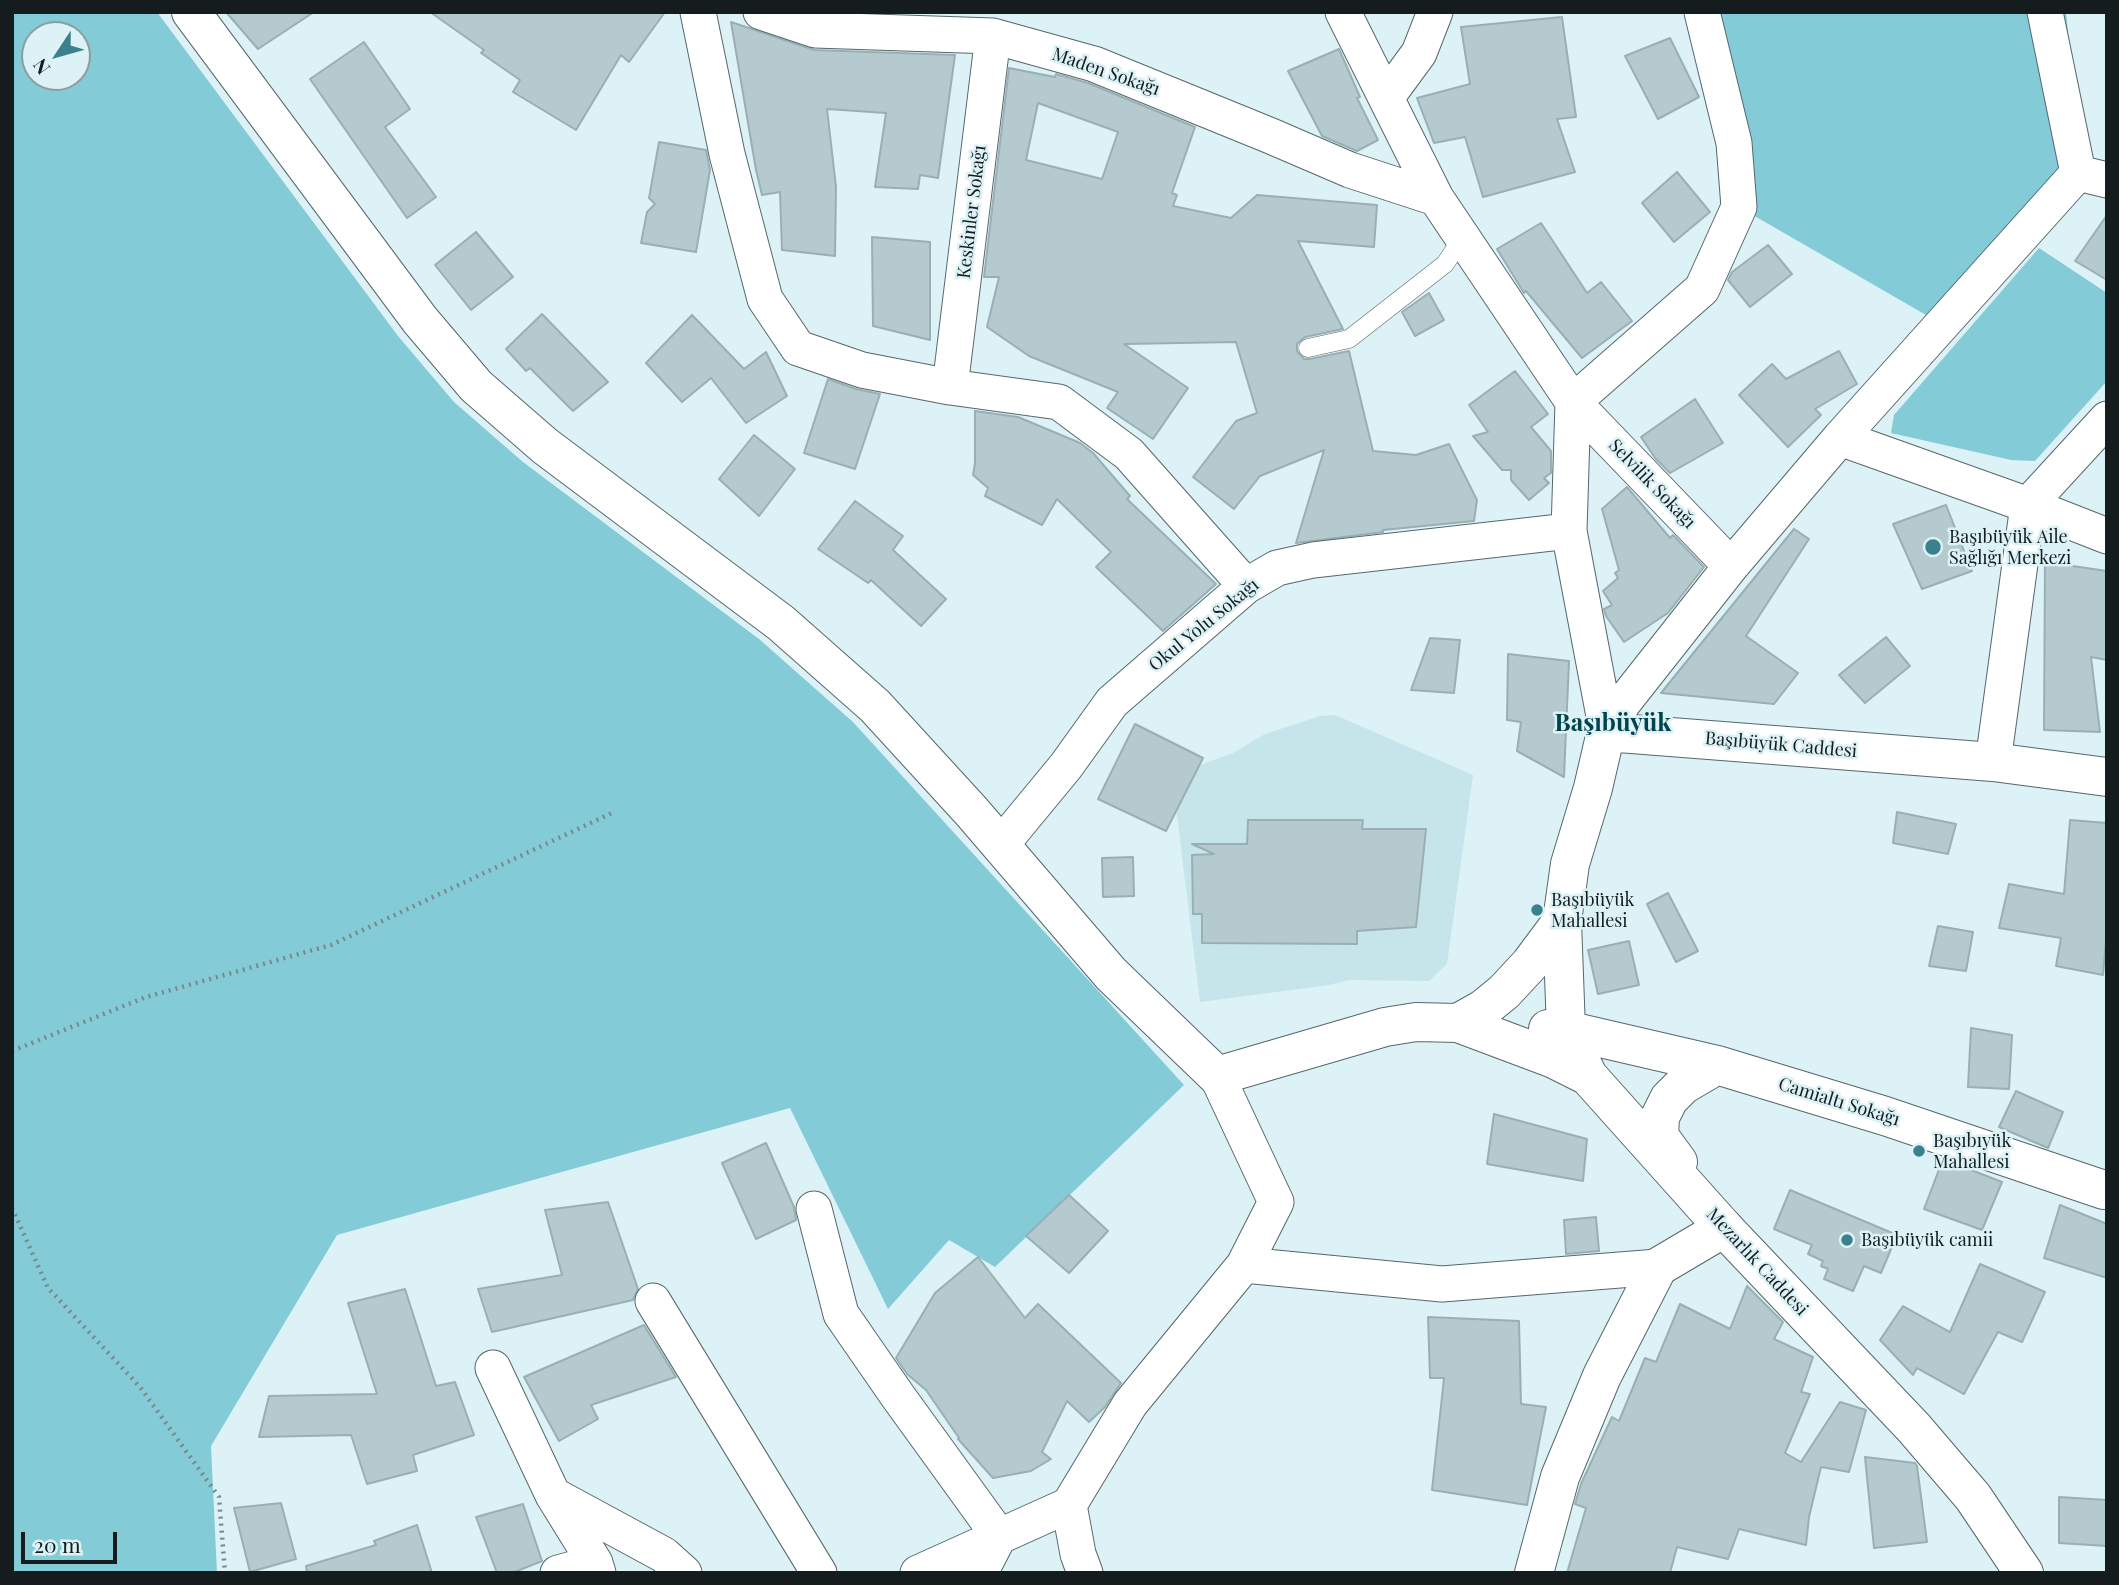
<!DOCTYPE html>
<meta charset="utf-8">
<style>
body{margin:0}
#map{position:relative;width:2119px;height:1585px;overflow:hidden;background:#dcf2f6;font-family:"Playfair Display",serif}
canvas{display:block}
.frame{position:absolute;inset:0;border:14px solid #141c1d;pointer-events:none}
.north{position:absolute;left:21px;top:21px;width:70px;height:70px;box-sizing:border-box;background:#dcf2f6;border:2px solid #8c9c9f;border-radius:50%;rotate:234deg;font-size:19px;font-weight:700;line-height:28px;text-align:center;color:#141c1d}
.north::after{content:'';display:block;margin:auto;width:24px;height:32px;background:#3b818d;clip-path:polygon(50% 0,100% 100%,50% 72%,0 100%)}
.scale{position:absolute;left:21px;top:1532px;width:96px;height:32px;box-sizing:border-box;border:4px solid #141c1d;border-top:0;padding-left:9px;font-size:21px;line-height:24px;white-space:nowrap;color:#141c1d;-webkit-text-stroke:5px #dcf2f6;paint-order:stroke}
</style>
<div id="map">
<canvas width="2119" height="1585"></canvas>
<div class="frame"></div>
<div class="north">N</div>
<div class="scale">20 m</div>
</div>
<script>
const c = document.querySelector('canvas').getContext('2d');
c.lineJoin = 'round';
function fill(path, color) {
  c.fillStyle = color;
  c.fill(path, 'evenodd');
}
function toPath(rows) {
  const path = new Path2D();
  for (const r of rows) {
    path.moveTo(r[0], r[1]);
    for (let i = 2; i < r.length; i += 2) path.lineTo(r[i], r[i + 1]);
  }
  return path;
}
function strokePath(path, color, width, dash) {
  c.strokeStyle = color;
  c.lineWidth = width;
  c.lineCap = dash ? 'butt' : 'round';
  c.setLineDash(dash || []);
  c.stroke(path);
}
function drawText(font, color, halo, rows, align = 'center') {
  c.font = font + ' "Playfair Display",serif';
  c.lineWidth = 5;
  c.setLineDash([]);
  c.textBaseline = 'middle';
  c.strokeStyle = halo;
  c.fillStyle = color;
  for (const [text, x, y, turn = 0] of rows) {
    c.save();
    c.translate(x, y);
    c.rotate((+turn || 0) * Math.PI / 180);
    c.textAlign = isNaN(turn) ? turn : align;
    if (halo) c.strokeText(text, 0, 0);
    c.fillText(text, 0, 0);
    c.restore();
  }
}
fill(toPath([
 [1335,715,1473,775,1447,964,1429,981,1349,980,1329,985,1200,1002,1172,775,1233,753,1265,734,1320,716]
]), '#c6e5eb');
fill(toPath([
 [12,12,157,12,398,336,454,402,523,462,759,639,853,722,1184,1085,995,1267,949,1240,888,1309,790,1108,337,1235,211,1446,217,1573,12,1573],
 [35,35,77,35,77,77,35,77],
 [1694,12,2066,12,2080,153,1926,315,1739,207],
 [2039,248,2107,293,2107,381,2035,461,2011,460,1891,433,1894,415]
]), '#84cbd8');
const building = toPath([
 [226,12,314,12,258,49,226,12],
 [430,12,665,12,629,62,621,55,576,130,513,92,520,80,481,53,484,50,430,12],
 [1562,17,1576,117,1557,119,1575,172,1483,197,1465,137,1434,143,1417,98,1470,84,1461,27,1562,17],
 [731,22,814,50,955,55,938,178,920,175,918,189,875,187,886,113,827,109,836,187,835,256,782,250,780,192,762,195,756,170,731,22],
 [1670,38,1699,97,1658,119,1625,56,1670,38],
 [364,42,410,109,385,127,436,197,407,218,310,79,364,42],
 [1339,49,1360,97,1357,98,1378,140,1357,151,1322,136,1288,71,1339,49],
 [1009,68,1055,77,1056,74,1088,83,1195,127,1172,193,1177,195,1173,206,1231,218,1257,195,1377,205,1374,247,1298,241,1343,329,1305,337,1297,344,1297,351,1304,359,1310,359,1349,351,1373,451,1416,455,1449,444,1477,500,1474,521,1383,530,1383,532,1296,543,1324,450,1260,476,1234,509,1193,477,1236,421,1257,413,1236,342,1124,344,1188,388,1153,439,1107,408,1118,392,1029,356,987,327,999,277,984,277,1009,68],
 [1038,103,1118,132,1102,179,1026,160,1038,103],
 [659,142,706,150,710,170,696,252,641,243,647,212,655,204,649,198,659,142],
 [1677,172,1710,212,1674,242,1642,203,1677,172],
 [2107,215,2107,280,2075,261,2107,215],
 [1541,223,1587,293,1601,282,1632,321,1582,358,1526,291,1524,293,1497,249,1541,223],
 [476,232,513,277,471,310,435,265,476,232],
 [872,237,930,242,930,340,873,326,872,237],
 [1768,245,1792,274,1750,307,1728,280,1732,272,1768,245],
 [1429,293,1444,320,1415,336,1402,312,1429,293],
 [542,314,608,382,573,411,530,368,526,371,506,349,542,314],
 [692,315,744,369,766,352,787,396,746,423,711,378,682,402,646,363,692,315],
 [1839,351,1857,384,1815,409,1821,415,1788,447,1739,395,1772,364,1786,379,1839,351],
 [1515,371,1548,414,1531,427,1551,451,1551,473,1544,478,1549,483,1529,500,1511,480,1511,470,1502,470,1473,436,1488,432,1469,405,1515,371],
 [828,379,856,389,880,394,855,469,804,453,828,379],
 [1695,399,1723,443,1670,473,1655,458,1641,437,1695,399],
 [975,411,1018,417,1080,443,1093,453,1130,496,1127,499,1216,584,1163,631,1096,567,1111,552,1057,499,1042,525,985,496,988,488,973,475,975,463,975,411],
 [754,435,795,469,759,516,719,479,754,435],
 [1627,487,1670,538,1673,535,1704,567,1668,613,1624,642,1606,616,1604,609,1612,605,1603,591,1618,578,1615,573,1619,570,1602,509,1627,487],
 [855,501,903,536,893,550,946,599,921,626,871,580,868,583,818,549,855,501],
 [1946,505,1972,571,1922,589,1893,524,1946,505],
 [1794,529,1809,539,1746,636,1798,673,1774,704,1661,693,1794,529],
 [2045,562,2107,571,2107,660,2091,657,2100,732,2044,730,2045,562],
 [1886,637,1910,666,1865,703,1839,675,1886,637],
 [1430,638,1460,640,1454,693,1411,690,1430,638],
 [1508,654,1569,661,1564,777,1517,751,1521,722,1507,720,1508,654],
 [1135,724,1203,758,1166,831,1098,799,1135,724],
 [1897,812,1956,824,1948,854,1893,843,1897,812],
 [1248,820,1363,820,1362,829,1426,829,1416,927,1357,931,1357,944,1202,943,1202,914,1193,914,1192,855,1214,854,1192,844,1247,844,1248,820],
 [2070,820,2107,823,2107,929,2103,975,2056,966,2061,938,1999,928,2009,884,2064,894,2070,820],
 [1133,857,1134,896,1103,897,1102,858,1133,857],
 [1668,893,1698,951,1676,962,1647,904,1668,893],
 [1938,926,1973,932,1966,971,1929,966,1938,926],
 [1629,941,1639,985,1598,994,1588,950,1629,941],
 [1971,1028,2012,1035,2009,1089,1968,1087,1971,1028],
 [2016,1091,2063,1112,2048,1148,1999,1127,2016,1091],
 [1494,1114,1587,1139,1583,1181,1487,1164,1494,1114],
 [766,1143,794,1207,796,1220,756,1239,722,1163,766,1143],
 [1943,1159,2002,1182,1982,1230,1924,1209,1943,1159],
 [1790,1190,1897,1235,1881,1273,1864,1266,1853,1291,1824,1279,1828,1269,1821,1266,1823,1261,1808,1254,1812,1245,1774,1229,1790,1190],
 [1069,1195,1108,1231,1069,1273,1026,1236,1069,1195],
 [608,1202,638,1289,633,1300,492,1332,478,1289,562,1275,545,1210,608,1202],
 [2060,1205,2107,1224,2107,1278,2044,1258,2060,1205],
 [1596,1217,1599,1251,1566,1254,1564,1220,1596,1217],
 [978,1257,1025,1318,1038,1304,1121,1383,1105,1407,1089,1422,1067,1401,1042,1452,1051,1459,1031,1471,993,1478,958,1439,959,1438,926,1390,907,1374,896,1358,935,1293,978,1257],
 [1980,1264,2045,1292,2022,1342,1998,1332,1964,1394,1917,1368,1913,1375,1880,1340,1903,1306,1950,1332,1980,1264],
 [1747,1286,1783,1322,1774,1339,1813,1357,1801,1392,1810,1394,1785,1453,1801,1462,1840,1402,1866,1410,1849,1472,1821,1467,1809,1517,1806,1545,1739,1529,1728,1559,1677,1547,1670,1573,1567,1573,1586,1508,1575,1504,1581,1484,1612,1417,1619,1421,1645,1358,1656,1362,1680,1304,1730,1329,1747,1286],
 [405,1289,436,1386,455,1382,474,1435,413,1455,417,1471,367,1484,351,1435,259,1437,269,1396,377,1394,348,1303,405,1289],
 [1428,1317,1519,1321,1521,1404,1546,1407,1527,1505,1432,1490,1444,1378,1430,1378,1428,1317],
 [644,1325,676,1377,591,1405,598,1419,559,1441,524,1377,644,1325],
 [1865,1457,1915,1463,1917,1466,1927,1542,1874,1548,1865,1457],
 [2059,1497,2107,1500,2107,1546,2059,1543,2059,1497],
 [281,1503,296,1559,250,1572,234,1508,281,1503],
 [523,1504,542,1561,512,1573,497,1573,476,1517,523,1504],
 [417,1525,432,1573,307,1573,306,1566,376,1545,374,1541,417,1525]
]);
fill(building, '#b5cace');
strokePath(building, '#9aafb3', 2);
const service = toPath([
 [1308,348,1349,339,1445,264,1463,237]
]);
const minor = toPath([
 [698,12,727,154,765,299,798,348,862,370,950,387,1059,402,1129,454,1246,586],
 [761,12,815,30,993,36,1094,64,1271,136,1350,170,1436,198],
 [1343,12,1436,198,1573,402,1569,531,1604,716,1606,732],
 [1702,12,1734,143,1739,207,1702,289,1573,402,1731,566],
 [2045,12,2078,173],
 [1386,98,1419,53,1435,12],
 [950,387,993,36],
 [1840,438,2028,505,2107,536],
 [1606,732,1623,703,1731,566,1840,438,2078,173,2107,180],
 [1993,762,2028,505,2107,419],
 [1000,846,1066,766,1112,702,1246,586,1277,568,1313,560,1569,531],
 [814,1209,841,1314,897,1395,999,1536,980,1573],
 [1244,1265,1442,1284,1658,1267],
 [653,1301,819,1573],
 [493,1368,553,1495,595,1563,598,1573],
 [555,1496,664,1555,684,1573],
 [558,1573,595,1563],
 [918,1573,1069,1505],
 [1085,1573,1078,1554,1069,1505,1130,1404,1244,1265,1276,1202,1217,1076]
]);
const tertiary = toPath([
 [1534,1573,1560,1477,1602,1376,1658,1267,1724,1228]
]);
const secondary = toPath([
 [191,12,420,320,476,386,545,446,781,623,875,706,972,812,1111,974,1217,1076,1385,1027,1416,1022,1458,1023,1554,1059,1588,1076],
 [1458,1023,1483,1009,1504,992,1530,964,1562,921],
 [1548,1029,1566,1030,1717,1065,1885,1116,2104,1190,2107,1189],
 [1678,1162,1659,1136,1660,1117,1669,1099,1683,1085,1717,1065],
 [2024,1573,1973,1497,1914,1428,1724,1228,1588,1076,1566,1030,1562,921,1570,864,1593,788,1606,732,1993,762,2107,777]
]);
strokePath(service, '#55686b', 19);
strokePath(minor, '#55686b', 37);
strokePath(tertiary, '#55686b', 40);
strokePath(secondary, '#55686b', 40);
strokePath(toPath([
 [12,1051,146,997,331,945,614,812],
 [12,1208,48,1288,140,1387,219,1497,225,1573]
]), '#79888a', 4.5, [2, 5]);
strokePath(service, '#fff', 18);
strokePath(minor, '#fff', 35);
strokePath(tertiary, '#fff', 38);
strokePath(secondary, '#fff', 38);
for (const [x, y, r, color] of [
 [1933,547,9,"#3b818d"],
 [1537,910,7,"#3b818d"],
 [1919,1151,7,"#3b818d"],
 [1847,1240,7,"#3b818d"]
]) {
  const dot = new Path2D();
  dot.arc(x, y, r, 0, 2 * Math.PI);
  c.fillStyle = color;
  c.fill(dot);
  strokePath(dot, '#dcf2f6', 2.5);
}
drawText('18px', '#141c1d', '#dcf2f6', [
 ["Maden Sokağı",1106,72,19],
 ["Keskinler Sokağı",972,212,-83],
 ["Selvilik Sokağı",1652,484,46],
 ["Okul Yolu Sokağı",1204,625,-39],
 ["Başıbüyük Caddesi",1781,745,5],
 ["Camialtı Sokağı",1839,1102,17],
 ["Mezarlık Caddesi",1757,1262,47]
]);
drawText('18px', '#141c1d', '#dcf2f6', [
 ["Başıbüyük Aile",1949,537],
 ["Sağlığı Merkezi",1949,558],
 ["Başıbüyük",1551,900],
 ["Mahallesi",1551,921],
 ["Başıbıyük",1933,1141],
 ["Mahallesi",1933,1162],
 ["Başıbüyük camii",1861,1240]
], 'left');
drawText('bold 24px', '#02434d', '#dcf2f6', [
 ["Başıbüyük",1613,724]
]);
</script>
